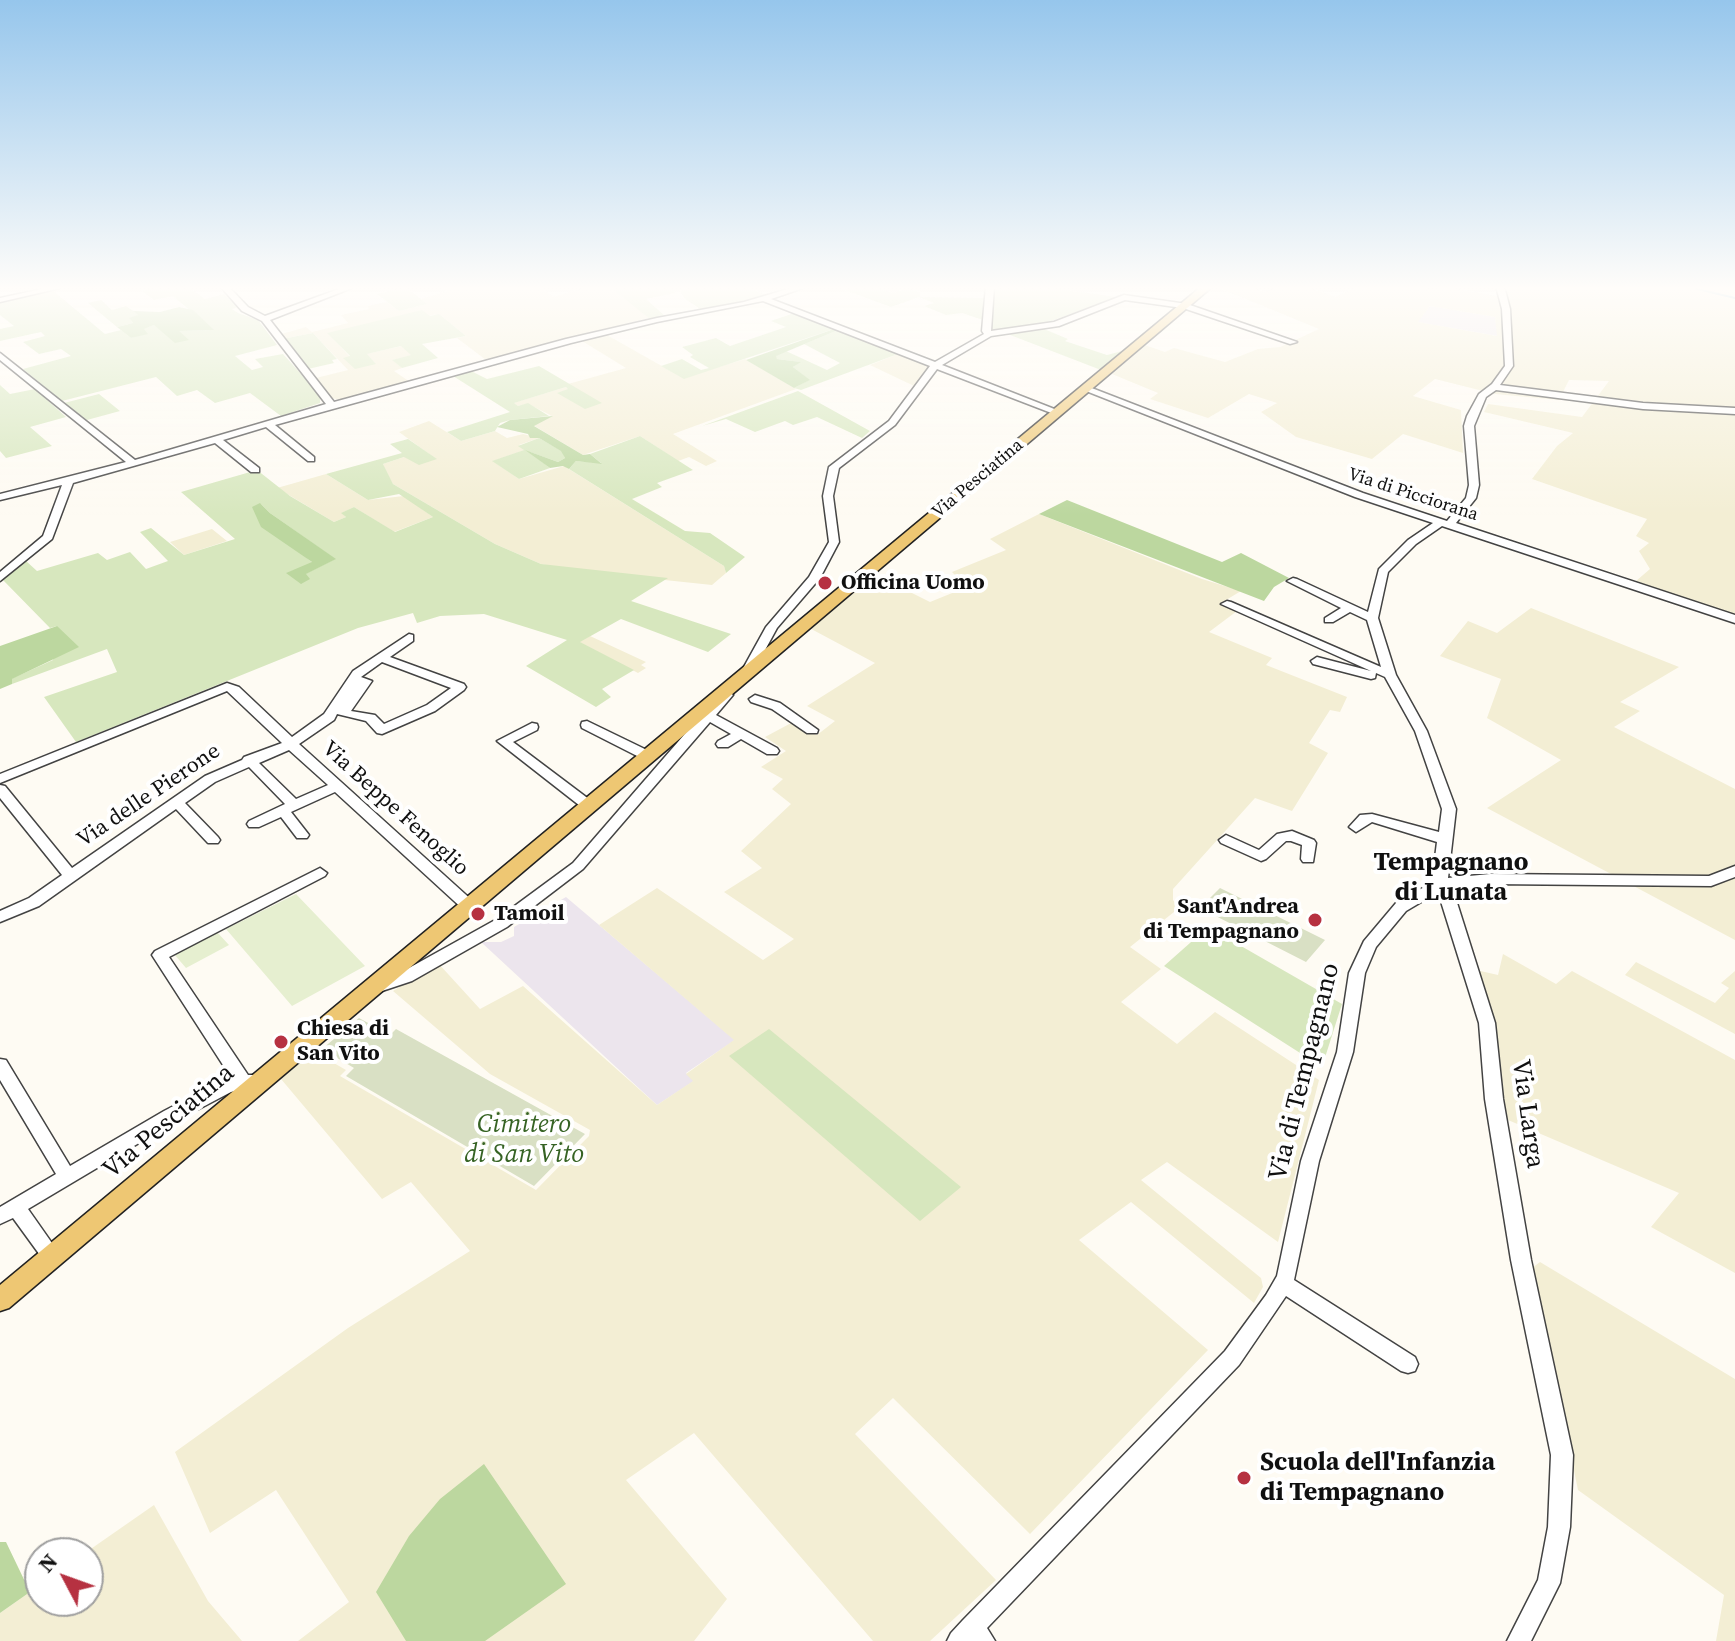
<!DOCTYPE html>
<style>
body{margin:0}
#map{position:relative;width:1735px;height:1641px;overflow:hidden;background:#fefbf3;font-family:"Source Serif 4",serif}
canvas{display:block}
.north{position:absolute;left:24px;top:1537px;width:80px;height:80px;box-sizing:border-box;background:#fff;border:2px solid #9f9f9f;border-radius:50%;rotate:311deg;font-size:22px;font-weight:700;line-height:32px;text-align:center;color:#101010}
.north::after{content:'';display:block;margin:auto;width:28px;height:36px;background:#b63141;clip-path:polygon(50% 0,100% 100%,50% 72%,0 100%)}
</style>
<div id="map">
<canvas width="1735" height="1641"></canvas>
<div class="north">N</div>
</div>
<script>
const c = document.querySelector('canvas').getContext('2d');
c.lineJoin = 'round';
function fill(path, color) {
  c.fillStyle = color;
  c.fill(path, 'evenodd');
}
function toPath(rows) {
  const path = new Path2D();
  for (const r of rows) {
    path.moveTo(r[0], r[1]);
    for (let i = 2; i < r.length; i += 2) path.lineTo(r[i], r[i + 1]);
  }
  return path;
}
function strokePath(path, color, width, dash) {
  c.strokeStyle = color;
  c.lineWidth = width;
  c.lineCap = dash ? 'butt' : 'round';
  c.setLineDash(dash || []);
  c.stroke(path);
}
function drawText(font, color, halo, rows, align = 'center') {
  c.font = font + ' "Source Serif 4",serif';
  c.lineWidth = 8;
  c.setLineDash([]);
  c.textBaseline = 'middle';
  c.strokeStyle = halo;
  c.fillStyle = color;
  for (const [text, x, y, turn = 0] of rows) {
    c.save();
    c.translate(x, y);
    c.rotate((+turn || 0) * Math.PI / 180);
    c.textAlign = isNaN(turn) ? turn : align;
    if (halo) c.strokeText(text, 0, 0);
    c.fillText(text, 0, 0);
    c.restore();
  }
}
fill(toPath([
 [1430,306,1495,317,1498,336,1417,322],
 [566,897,735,1040,686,1073,694,1081,657,1105,481,942,501,942,514,936,514,927]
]), '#ece5ed');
fill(toPath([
 [440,286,539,286,553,297,591,286,613,286,649,318,486,360,457,338,466,336,439,314,328,333,350,357,344,358,375,363,366,354,402,346,412,355,393,360,402,368,394,371,410,382,340,400,332,398,316,378,348,370,313,333,282,339,278,335,306,327,312,332,348,323,341,315,369,309,367,306,387,302,399,311,426,304,421,299,447,291],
 [1214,286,1249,286,1265,292,1275,288,1270,286,1304,286,1336,297,1357,286,1417,286,1435,290,1441,286,1507,298,1507,286,1735,286,1735,615,1636,581,1650,569,1639,551,1649,543,1636,536,1647,519,1532,479,1557,446,1573,433,1484,412,1488,404,1582,417,1609,381,1569,380,1559,400,1495,394,1435,379,1413,396,1461,410,1463,453,1403,434,1372,459,1296,437,1261,412,1277,403,1249,394,1208,418,1150,399,1158,393,1112,374,1145,345,1165,352,1174,348,1225,362,1258,349,1280,347,1319,329],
 [1430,306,1495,317,1497,336,1418,322],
 [607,335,683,378,745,359,796,389,673,434,717,461,706,466,689,457,678,461,640,436,583,455,533,425,552,416,528,404,518,406,513,403,566,387,569,389,558,393,575,390,600,404,568,384,626,368,582,341],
 [898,354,931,366,914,386,870,365],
 [429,421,461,441,495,431,507,438,523,434,539,438,519,445,525,450,493,461,519,479,564,466,724,566,726,573,712,585,570,570,541,564,495,544,393,484,386,473,383,464,404,457,436,459,399,432],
 [326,474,368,500,404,496,433,517,394,532,354,507,342,513,346,517,334,522,277,488],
 [1039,514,1202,579,1241,591,1221,603,1237,611,1209,632,1272,658,1266,665,1347,697,1340,712,1330,710,1309,743,1328,753,1292,811,1255,798,1173,889,1173,900,1179,908,1130,947,1161,969,1121,1002,1177,1044,1215,1012,1319,1080,1278,1242,1167,1162,1141,1180,1261,1278,1263,1287,1254,1303,1131,1202,1079,1240,1208,1350,1030,1534,893,1398,855,1434,996,1580,930,1641,873,1641,694,1433,626,1480,727,1599,694,1641,298,1641,349,1602,276,1490,210,1533,175,1452,348,1328,470,1251,411,1182,382,1199,281,1079,313,1051,346,1070,340,1076,536,1190,589,1136,590,1130,490,1074,393,991,438,963,480,1009,523,986,657,1105,693,1081,686,1074,734,1040,599,925,657,888,763,960,794,939,724,892,762,868,741,851,791,804,772,789,783,779,761,767,786,751,765,737,793,722,817,735,835,721,807,706,875,663,800,623,864,569,930,602,967,587,952,572,1006,550,990,539],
 [212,529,227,541,184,555,170,542],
 [1531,608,1679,667,1620,702,1640,711,1614,727,1735,789,1735,940,1487,808,1561,760,1487,718,1501,679,1440,656,1468,621,1497,633],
 [590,636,646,662,641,665,646,668,638,673,579,642],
 [1503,954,1556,984,1572,971,1735,1060,1735,1273,1651,1227,1679,1193,1501,1117,1476,970,1498,975],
 [1636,962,1715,1003,1729,988,1721,983,1735,971,1735,1034,1625,975],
 [1540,1262,1735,1379,1735,1641,1716,1641,1724,1595,1578,1490,1532,1268],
 [154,1505,208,1601,242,1641,0,1641,0,1613,40,1585,40,1601,88,1601,85,1553]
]), '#f3eed4');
fill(toPath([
 [161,286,187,286,205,299,224,294,238,307,232,309,238,313,258,320,277,345,235,356,252,370,263,367,255,359,283,354,320,395,320,403,281,416,250,393,215,403,197,390,177,396,156,377,62,401,23,369,71,356,61,349,39,354,23,342,45,336,41,332,0,341,0,329,14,326,0,315,0,301,51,289,105,334,121,330,131,338,147,333,143,329,154,325,178,331,213,330,173,296,154,300,142,291],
 [609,286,672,286,675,293,646,299,666,317,651,320],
 [678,286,746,286,768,296,703,311,684,298],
 [834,286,869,286,893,293,907,288,920,292,920,297,984,298,986,321,962,313,946,315,924,306,934,303,919,297,891,307],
 [992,286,1036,286,1116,297,1046,323,989,331],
 [405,287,421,299,427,304,399,311,377,294],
 [101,300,112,310,126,306,139,315,130,319,133,323,117,327,88,303],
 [422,310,430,316,439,314,466,336,422,344,438,358,402,368,392,360,411,355,401,346,367,354,376,364,355,369,343,358,350,356,327,333],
 [794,313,834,329,684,379,661,366,682,359,701,370,709,368,690,357,693,355,682,347,716,338,730,346,786,327,771,321],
 [1052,325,1044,329,1068,339,1065,341,1107,355,1122,351,1101,370,1005,333],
 [838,330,898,354,801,390,794,388,809,380,793,367,800,362,777,359,775,356,786,351,827,370,840,363,804,344],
 [313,333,337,359,332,360,334,363,308,369,282,339],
 [539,366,602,403,585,409,557,393,568,389,566,387,514,403,518,406,528,403,549,416,510,420,500,423,495,431,461,441,447,432,510,412,453,376,471,371,487,379],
 [0,385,10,394,35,389,66,417,30,427,52,446,6,458,0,451],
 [798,391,870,431,862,438,817,417,793,425,785,421,755,432,726,419,702,426],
 [99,394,120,411,87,420,64,403],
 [640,436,693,470,657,483,662,487,632,499,685,531,710,533,745,557,726,573,724,566,569,469,576,461,601,463,590,454],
 [539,438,562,451,565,458,558,462,530,452,550,468,519,479,492,461,524,450,518,446],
 [408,439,437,459,419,465,404,457,383,464,393,484,495,544,541,564,668,578,631,601,731,634,708,652,621,619,580,642,634,670,602,689,611,697,596,707,526,666,567,640,484,614,440,616,417,623,413,613,358,628,76,742,44,697,117,672,107,649,12,684,11,679,53,660,57,626,50,628,3,580,26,561,37,571,98,553,107,560,130,552,146,569,168,561,140,532,151,528,184,555,235,539,181,492,257,470,290,496,334,522,346,517,341,513,354,507,395,532,433,517,399,494,368,500,326,474,402,453,390,444],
 [260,503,270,513,335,559,305,574,287,573,313,563,292,546],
 [1208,927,1342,1004,1322,1067,1164,966],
 [769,1029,961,1187,920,1221,729,1056]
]), '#d7e7be');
fill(toPath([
 [179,307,193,310,214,330,179,331,189,340,175,343,154,325,144,329,148,334,131,338,117,327,133,323,129,318,138,315,133,311,160,312],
 [834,329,838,330,776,356,777,359,801,362,793,367,810,380,794,388,746,360],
 [553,416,534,426,583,455,590,454,602,464,576,461,569,469,563,466,550,468,525,450,558,462,565,458,561,451,539,438,530,438,528,434,497,427,510,420],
 [1067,500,1222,562,1241,553,1289,578,1274,587,1264,601,1039,514],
 [260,503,270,513,336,559,306,574,310,579,301,584,286,573,312,562,261,527,252,507],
 [57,626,79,647,12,679,12,684,0,689,0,646],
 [484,1464,566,1584,485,1641,406,1641,376,1592,409,1536,440,1499],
 [0,1542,6,1542,30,1592,0,1613]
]), '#bcd79f');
fill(toPath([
 [1220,888,1325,940,1306,962,1200,908],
 [359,1018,390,1035,396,1029,585,1134,534,1186,346,1076,354,1068,322,1049]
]), '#d9e0c4');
fill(toPath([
 [296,894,365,966,292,1006,226,929],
 [217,932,229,945,186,968,174,954]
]), '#e6efd0');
strokePath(toPath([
 [1685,286,1735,298]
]), '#479cc4', 2);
const minor = toPath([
 [56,286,69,286,0,302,0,298,56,286],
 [220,286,228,286,248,307,265,316,347,286,357,286,270,320,334,402,566,339,657,318,744,302,798,286,809,286,771,299,935,362,984,334,982,331,986,286,994,286,991,331,1054,322,1124,295,1187,304,1297,342,1290,344,1183,308,1125,300,1059,326,991,336,942,365,1062,412,1054,414,937,369,895,425,839,468,833,496,839,542,820,578,777,628,752,674,746,678,740,674,766,627,809,577,829,542,823,496,829,467,889,421,930,366,763,301,657,322,571,343,275,425,314,457,314,461,308,461,266,427,223,440,259,468,259,472,251,472,215,443,73,483,52,539,0,581,0,572,43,536,62,485,0,500,0,494,126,462,0,360,0,353,135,460,326,404,262,321,242,311,220,286],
 [1496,286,1504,286,1510,309,1513,366,1500,385,1643,403,1735,408,1735,414,1643,409,1496,390,1486,397,1474,426,1479,485,1476,498,1456,523,1735,615,1735,623,1442,526,1416,544,1388,572,1378,618,1396,675,1427,731,1456,809,1448,878,1490,874,1709,876,1735,866,1735,877,1711,886,1490,884,1452,887,1495,1023,1503,1099,1531,1260,1573,1455,1570,1527,1560,1583,1531,1641,1507,1641,1538,1580,1548,1527,1551,1455,1511,1260,1485,1099,1479,1023,1438,892,1406,911,1376,947,1365,973,1353,1052,1319,1161,1294,1280,1415,1357,1418,1364,1415,1371,1408,1373,1401,1371,1286,1296,1239,1365,987,1628,995,1641,947,1641,951,1633,963,1620,1225,1351,1266,1295,1277,1276,1301,1161,1337,1052,1349,973,1364,941,1396,903,1435,881,1433,874,1437,842,1372,822,1356,832,1349,827,1360,815,1372,814,1439,832,1442,809,1415,731,1385,677,1376,673,1375,678,1371,679,1313,664,1311,661,1317,657,1371,671,1221,604,1227,601,1231,602,1381,667,1367,620,1350,612,1333,622,1325,622,1325,618,1341,608,1287,581,1293,578,1297,579,1368,612,1379,569,1408,540,1433,523,1355,497,1081,389,1089,387,1363,493,1447,521,1466,498,1469,485,1464,426,1467,416,1479,394,1492,384,1505,366,1502,309,1496,286],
 [409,634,413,635,413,641,390,657,464,684,466,687,464,690,435,711,382,734,377,733,366,721,337,714,334,720,299,744,475,903,477,907,475,911,465,911,335,792,291,812,309,835,307,838,297,838,281,817,259,827,249,827,247,824,249,821,285,804,249,767,215,782,185,803,218,837,220,840,218,843,208,843,176,809,39,906,0,922,0,911,29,898,62,875,0,798,0,785,5,786,72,868,205,776,242,760,244,757,282,743,227,691,0,783,0,774,227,683,239,687,292,737,324,714,353,671,409,634],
 [382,662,451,688,427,705,384,724,375,715,351,711,372,681,361,677,382,662],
 [289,750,328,785,296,799,259,763,289,750],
 [727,691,733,695,716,715,777,748,779,751,777,754,767,754,741,739,728,747,718,747,716,744,718,741,731,734,710,722,583,869,507,927,412,981,376,993,370,991,368,987,370,983,400,973,497,919,573,863,703,713,723,692,727,691],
 [755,695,780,703,818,730,817,733,807,733,772,709,751,702,749,699,755,695],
 [587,721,653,753,655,756,653,759,643,759,582,728,581,725,582,722,587,721],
 [532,723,537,724,538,727,537,730,513,742,594,803,596,806,594,809,584,809,497,741,532,723],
 [1292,831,1314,840,1316,843,1313,862,1303,862,1301,859,1302,845,1291,841,1286,841,1266,859,1261,861,1221,843,1219,840,1226,835,1259,850,1277,834,1292,831],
 [320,868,327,873,325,876,169,957,248,1075,258,1075,260,1080,258,1085,231,1092,176,1121,28,1209,61,1256,59,1262,52,1264,45,1262,13,1218,0,1224,0,1207,56,1174,0,1080,0,1059,6,1060,70,1166,164,1111,220,1082,232,1079,152,955,155,951,320,868]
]);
const major = toPath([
 [1202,286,1213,286,9,1308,0,1311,0,1285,1202,286]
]);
strokePath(minor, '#434343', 3);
strokePath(major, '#212121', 3);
fill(minor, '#fff');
fill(major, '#eec773');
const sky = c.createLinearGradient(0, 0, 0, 515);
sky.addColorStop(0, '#96c6ec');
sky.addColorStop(0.56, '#fffdfa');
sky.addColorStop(1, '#fffdfa00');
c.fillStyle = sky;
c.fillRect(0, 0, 1735, 515);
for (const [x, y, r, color] of [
 [825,583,8,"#b63141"],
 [478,914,8,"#b63141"],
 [1315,920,8,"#b63141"],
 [281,1042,8,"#b63141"],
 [1244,1478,8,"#b63141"]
]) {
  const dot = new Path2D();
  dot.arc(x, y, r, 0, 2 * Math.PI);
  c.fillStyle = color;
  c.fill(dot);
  strokePath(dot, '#fff', 3);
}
drawText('18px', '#101010', '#fff', [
 ["Via Pesciatina",978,479,-40],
 ["Via di Picciorana",1413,495,18]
]);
drawText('bold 22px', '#101010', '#fff', [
 ["Officina Uomo",841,583],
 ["Sant'Andrea",1299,907,"right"],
 ["di Tempagnano",1299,932,"right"],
 ["Tamoil",494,914],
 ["Chiesa di",297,1029],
 ["San Vito",297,1054]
], 'left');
drawText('22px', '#101010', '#fff', [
 ["Via delle Pierone",149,796,-34],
 ["Via Beppe Fenoglio",395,809,42]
]);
drawText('bold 26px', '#101010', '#fff', [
 ["Tempagnano",1451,863],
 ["di Lunata",1451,893]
]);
drawText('26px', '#101010', '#fff', [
 ["Via di Tempagnano",1305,1072,-76],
 ["Via Larga",1527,1114,82],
 ["Via Pesciatina",169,1122,-40]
]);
drawText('italic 26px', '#366324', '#fff', [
 ["Cimitero",524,1125],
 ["di San Vito",524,1155]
]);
drawText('bold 26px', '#101010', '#fff', [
 ["Scuola dell'Infanzia",1260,1463],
 ["di Tempagnano",1260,1493]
], 'left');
</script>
